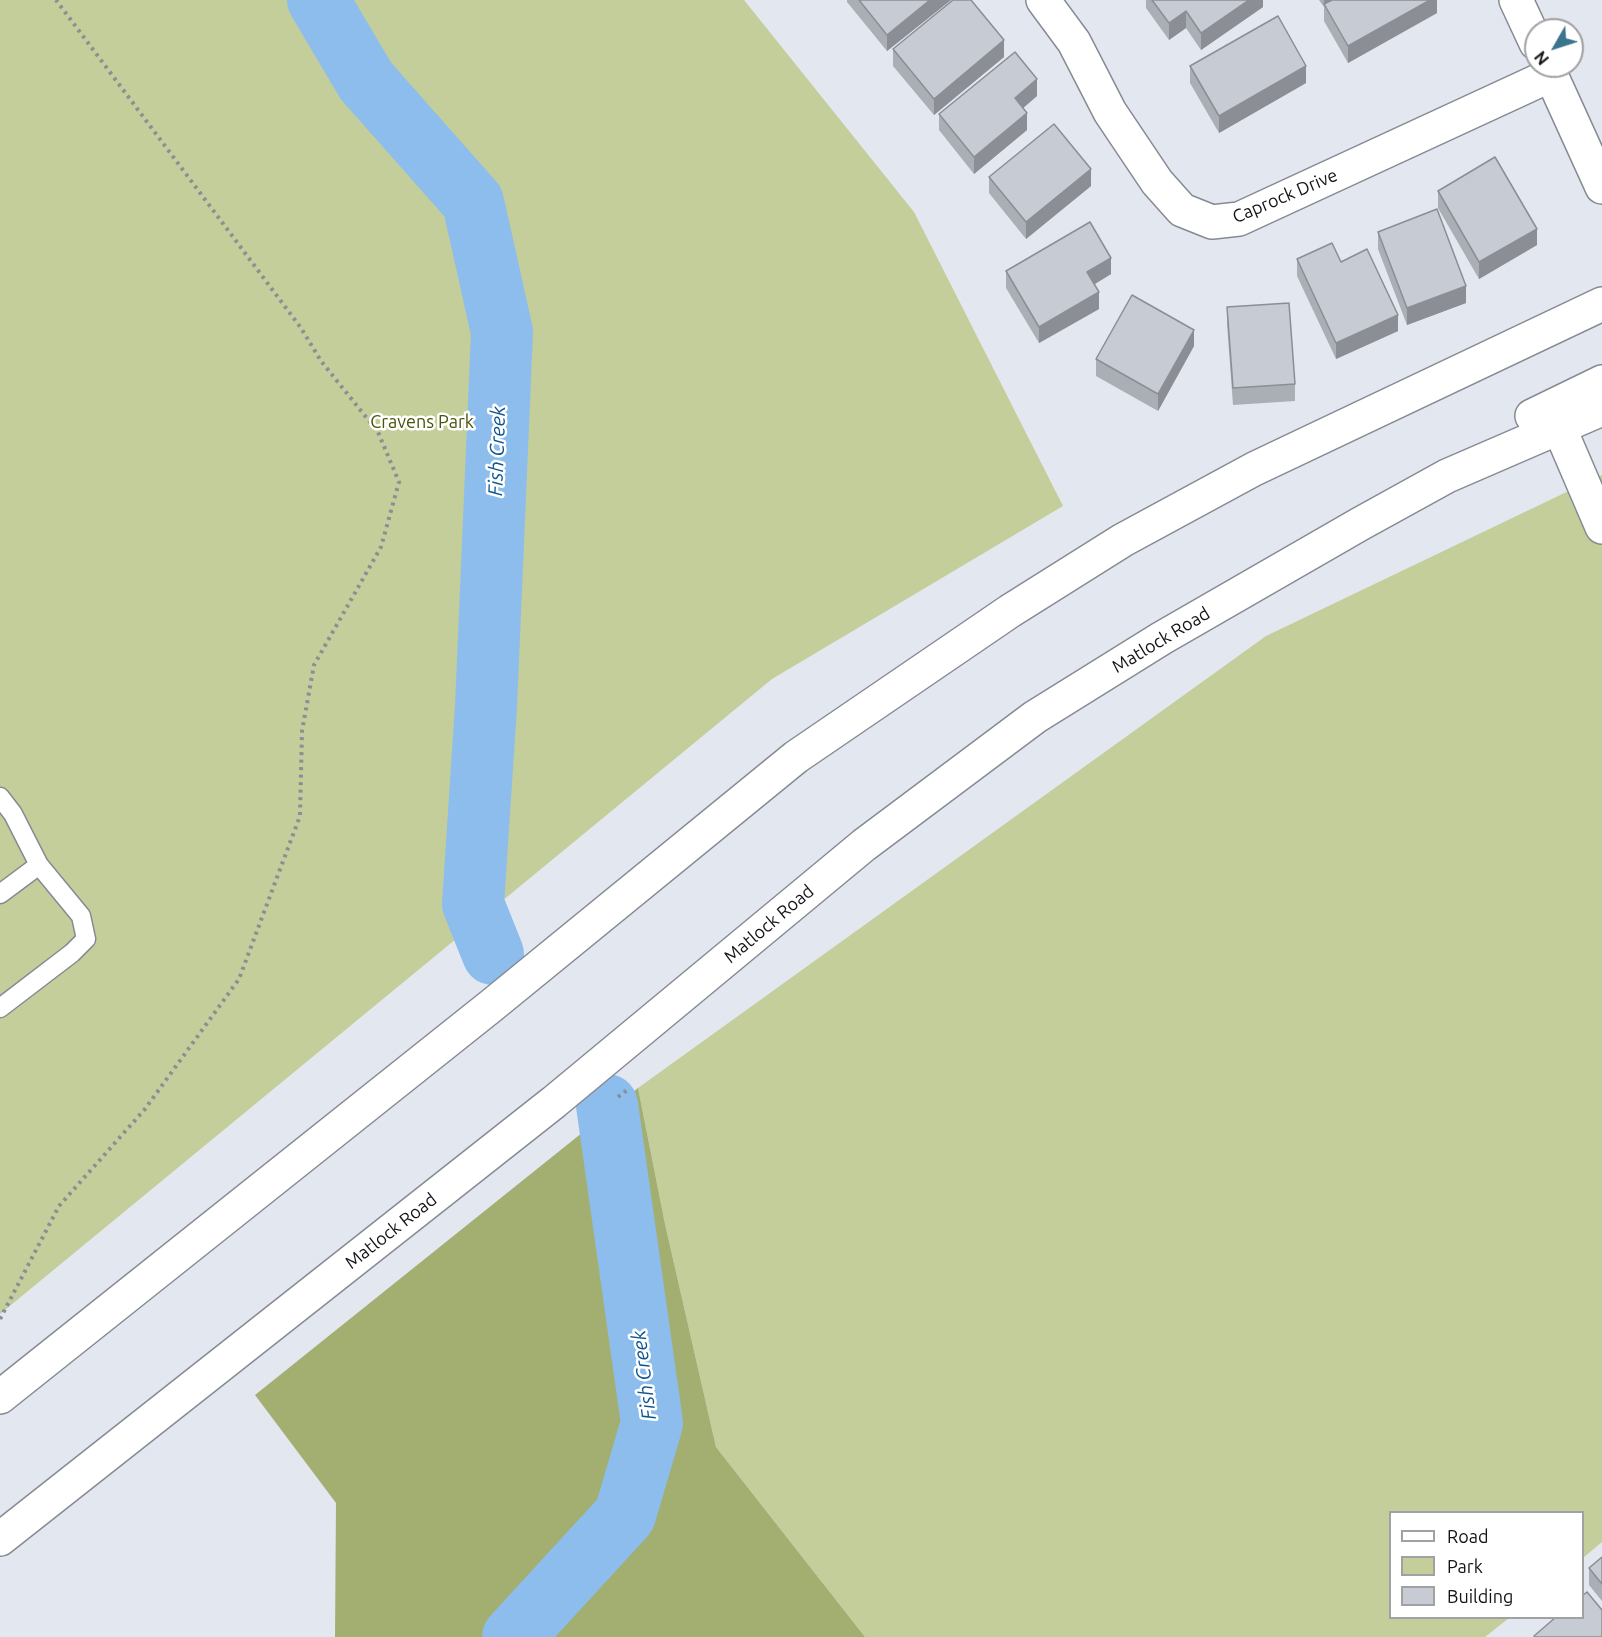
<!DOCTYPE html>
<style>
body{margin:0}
#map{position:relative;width:1602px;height:1637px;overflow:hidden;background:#e2e7f0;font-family:Ubuntu,sans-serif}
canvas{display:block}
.legend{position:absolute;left:1389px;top:1511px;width:195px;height:108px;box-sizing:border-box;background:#fff;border:2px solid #a0a1a2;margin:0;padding:8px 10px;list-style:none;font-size:18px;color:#111316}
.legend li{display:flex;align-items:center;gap:12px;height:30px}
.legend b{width:30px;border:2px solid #a0a1a2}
.north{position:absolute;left:1524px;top:18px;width:60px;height:60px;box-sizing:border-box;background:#fff;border:2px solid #a0a1a2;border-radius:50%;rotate:231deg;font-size:16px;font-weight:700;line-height:24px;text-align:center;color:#111316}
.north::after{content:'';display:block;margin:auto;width:21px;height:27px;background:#3a748d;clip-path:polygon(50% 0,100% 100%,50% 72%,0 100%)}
</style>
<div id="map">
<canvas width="1602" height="1637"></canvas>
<ul class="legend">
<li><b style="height:8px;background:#fff"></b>Road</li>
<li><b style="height:16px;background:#c4ce9a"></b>Park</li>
<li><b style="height:16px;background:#c6cbd4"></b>Building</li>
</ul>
<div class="north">N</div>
</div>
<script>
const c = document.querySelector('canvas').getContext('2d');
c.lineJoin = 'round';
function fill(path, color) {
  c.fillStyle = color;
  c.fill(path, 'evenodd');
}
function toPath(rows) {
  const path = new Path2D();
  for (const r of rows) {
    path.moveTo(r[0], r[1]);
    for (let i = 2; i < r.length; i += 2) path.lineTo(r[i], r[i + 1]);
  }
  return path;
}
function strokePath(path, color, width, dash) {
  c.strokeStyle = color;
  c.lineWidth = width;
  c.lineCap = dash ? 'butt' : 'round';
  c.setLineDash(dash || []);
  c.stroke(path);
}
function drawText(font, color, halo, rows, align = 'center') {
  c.font = font + ' Ubuntu,sans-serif';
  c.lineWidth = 5;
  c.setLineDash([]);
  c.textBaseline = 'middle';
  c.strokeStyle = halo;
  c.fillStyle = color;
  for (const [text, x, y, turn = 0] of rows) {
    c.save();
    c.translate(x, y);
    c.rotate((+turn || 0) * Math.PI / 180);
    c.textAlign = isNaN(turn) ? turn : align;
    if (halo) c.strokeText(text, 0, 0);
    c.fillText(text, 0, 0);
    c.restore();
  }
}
fill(toPath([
 [0,0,744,0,914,212,1063,506,772,679,0,1314],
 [1602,475,1602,1542,1583,1558,1582,1512,1390,1512,1390,1618,1509,1618,1485,1637,865,1637,716,1447,665,1224,638,1088,1266,636]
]), '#c4ce9a');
fill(toPath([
 [638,1088,665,1224,716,1447,865,1637,335,1637,336,1503,255,1395]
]), '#a3af71');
strokePath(toPath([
 [318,0,366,81,473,202,502,332,486,706,473,904,493,954],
 [513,1637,625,1515,652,1423,607,1105]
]), '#8dbdec', 62);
const lane = toPath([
 [0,797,13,814,39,865],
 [0,894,39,865,81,916,86,939,72,953,0,1008]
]);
const street = toPath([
 [1043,0,1074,42,1110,112,1157,182,1182,210,1212,222,1239,219,1551,75],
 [1516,0,1536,43],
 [1547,66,1602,187],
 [1559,427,1602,527]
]);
const secondary = toPath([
 [1532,416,1602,382],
 [0,1397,491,1006,796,757,1010,611,1123,540,1254,469,1602,304],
 [0,1539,554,1102,864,845,1035,717,1162,638,1360,524,1447,476,1602,409]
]);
strokePath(lane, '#868a93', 21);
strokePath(street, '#868a93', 36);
strokePath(secondary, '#868a93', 36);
strokePath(toPath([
 [618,1097,627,1090],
 [0,1319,59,1206,145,1109,239,979,300,816,302,731,314,665,381,547,399,482,378,432,321,361,301,328,56,0]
]), '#8b8e95', 4, [3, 4.5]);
strokePath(lane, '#fff', 18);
strokePath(street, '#fff', 33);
strokePath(secondary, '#fff', 33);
fill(toPath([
 [847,0,951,0,887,51,847,2],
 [1146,0,1263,0,1263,7,1201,50,1186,28,1169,40,1146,8],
 [1319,0,1437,0,1437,13,1348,63,1324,21,1324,7],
 [893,49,1004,57,934,115,893,66],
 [1190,66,1306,83,1219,133,1190,83],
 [1037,96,1023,108,1027,130,974,174,939,130,939,114],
 [989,177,1091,186,1026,239,989,193],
 [1438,191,1537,245,1479,279,1438,208],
 [1378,232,1466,303,1407,325,1378,249],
 [1297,259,1341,262,1398,331,1336,359,1297,276],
 [1006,271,1111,274,1094,284,1099,309,1039,343,1006,288],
 [1227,307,1295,384,1295,401,1233,405,1227,324],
 [1194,346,1158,411,1096,376,1096,359],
 [1602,1557,1602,1601,1589,1585,1589,1568]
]), '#aaafb6');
fill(toPath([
 [930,0,951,0,887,51,887,35],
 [1249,0,1263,0,1263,7,1201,50,1201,33],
 [1324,0,1334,0,1324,4,1324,7],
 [1430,0,1437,0,1437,13,1348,63,1348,46],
 [1186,11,1186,28,1169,40,1169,23],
 [1004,40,1004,57,934,115,934,99],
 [1306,66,1306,83,1219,133,1219,116],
 [1037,79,1037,96,1015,115,1015,98],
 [1027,113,1027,130,974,174,974,157],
 [1091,169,1091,186,1026,239,1026,222],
 [1537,229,1537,245,1479,279,1479,262],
 [1111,258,1111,274,1087,289,1087,272],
 [1466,286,1466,303,1407,325,1407,308],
 [1099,292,1099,309,1039,343,1039,327],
 [1398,315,1398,331,1336,359,1336,343],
 [1194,330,1194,346,1158,411,1158,394]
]), '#8b8e94');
const building = toPath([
 [859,0,930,0,887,35,859,0],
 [953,0,971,0,1004,40,934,99,893,49,953,0],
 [1152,0,1249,0,1201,33,1186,11,1169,23,1152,0],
 [1332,0,1430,0,1348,46,1324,4,1332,0],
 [1278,16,1306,66,1219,116,1190,66,1278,16],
 [1015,52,1037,79,1015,98,1027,113,974,157,939,114,1015,52],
 [1054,124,1091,169,1026,222,989,177,1054,124],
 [1495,157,1537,229,1479,262,1438,191,1495,157],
 [1437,209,1466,286,1407,308,1378,232,1437,209],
 [1090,222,1111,258,1087,272,1099,292,1039,327,1006,271,1090,222],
 [1332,243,1341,262,1367,249,1398,315,1336,343,1297,259,1332,243],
 [1132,295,1194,330,1158,394,1096,359,1132,295],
 [1289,303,1295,384,1233,388,1227,307,1289,303],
 [1602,1557,1602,1584,1589,1568,1602,1557],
 [1587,1592,1602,1610,1602,1637,1535,1637,1534,1636,1556,1617,1582,1617,1582,1596,1587,1592]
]);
fill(building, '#c6cbd4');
strokePath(building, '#8b8e94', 1.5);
drawText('18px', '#111316', '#fff', [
 ["Caprock Drive",1285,196,-23],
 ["Matlock Road",1161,640,-31],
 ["Matlock Road",769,924,-40],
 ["Matlock Road",391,1231,-38]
]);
drawText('18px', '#4a530a', '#fff', [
 ["Cravens Park",422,422]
]);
drawText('italic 20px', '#0f5690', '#fff', [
 ["Fish Creek",497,451,-88],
 ["Fish Creek",644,1375,-97]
]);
</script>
